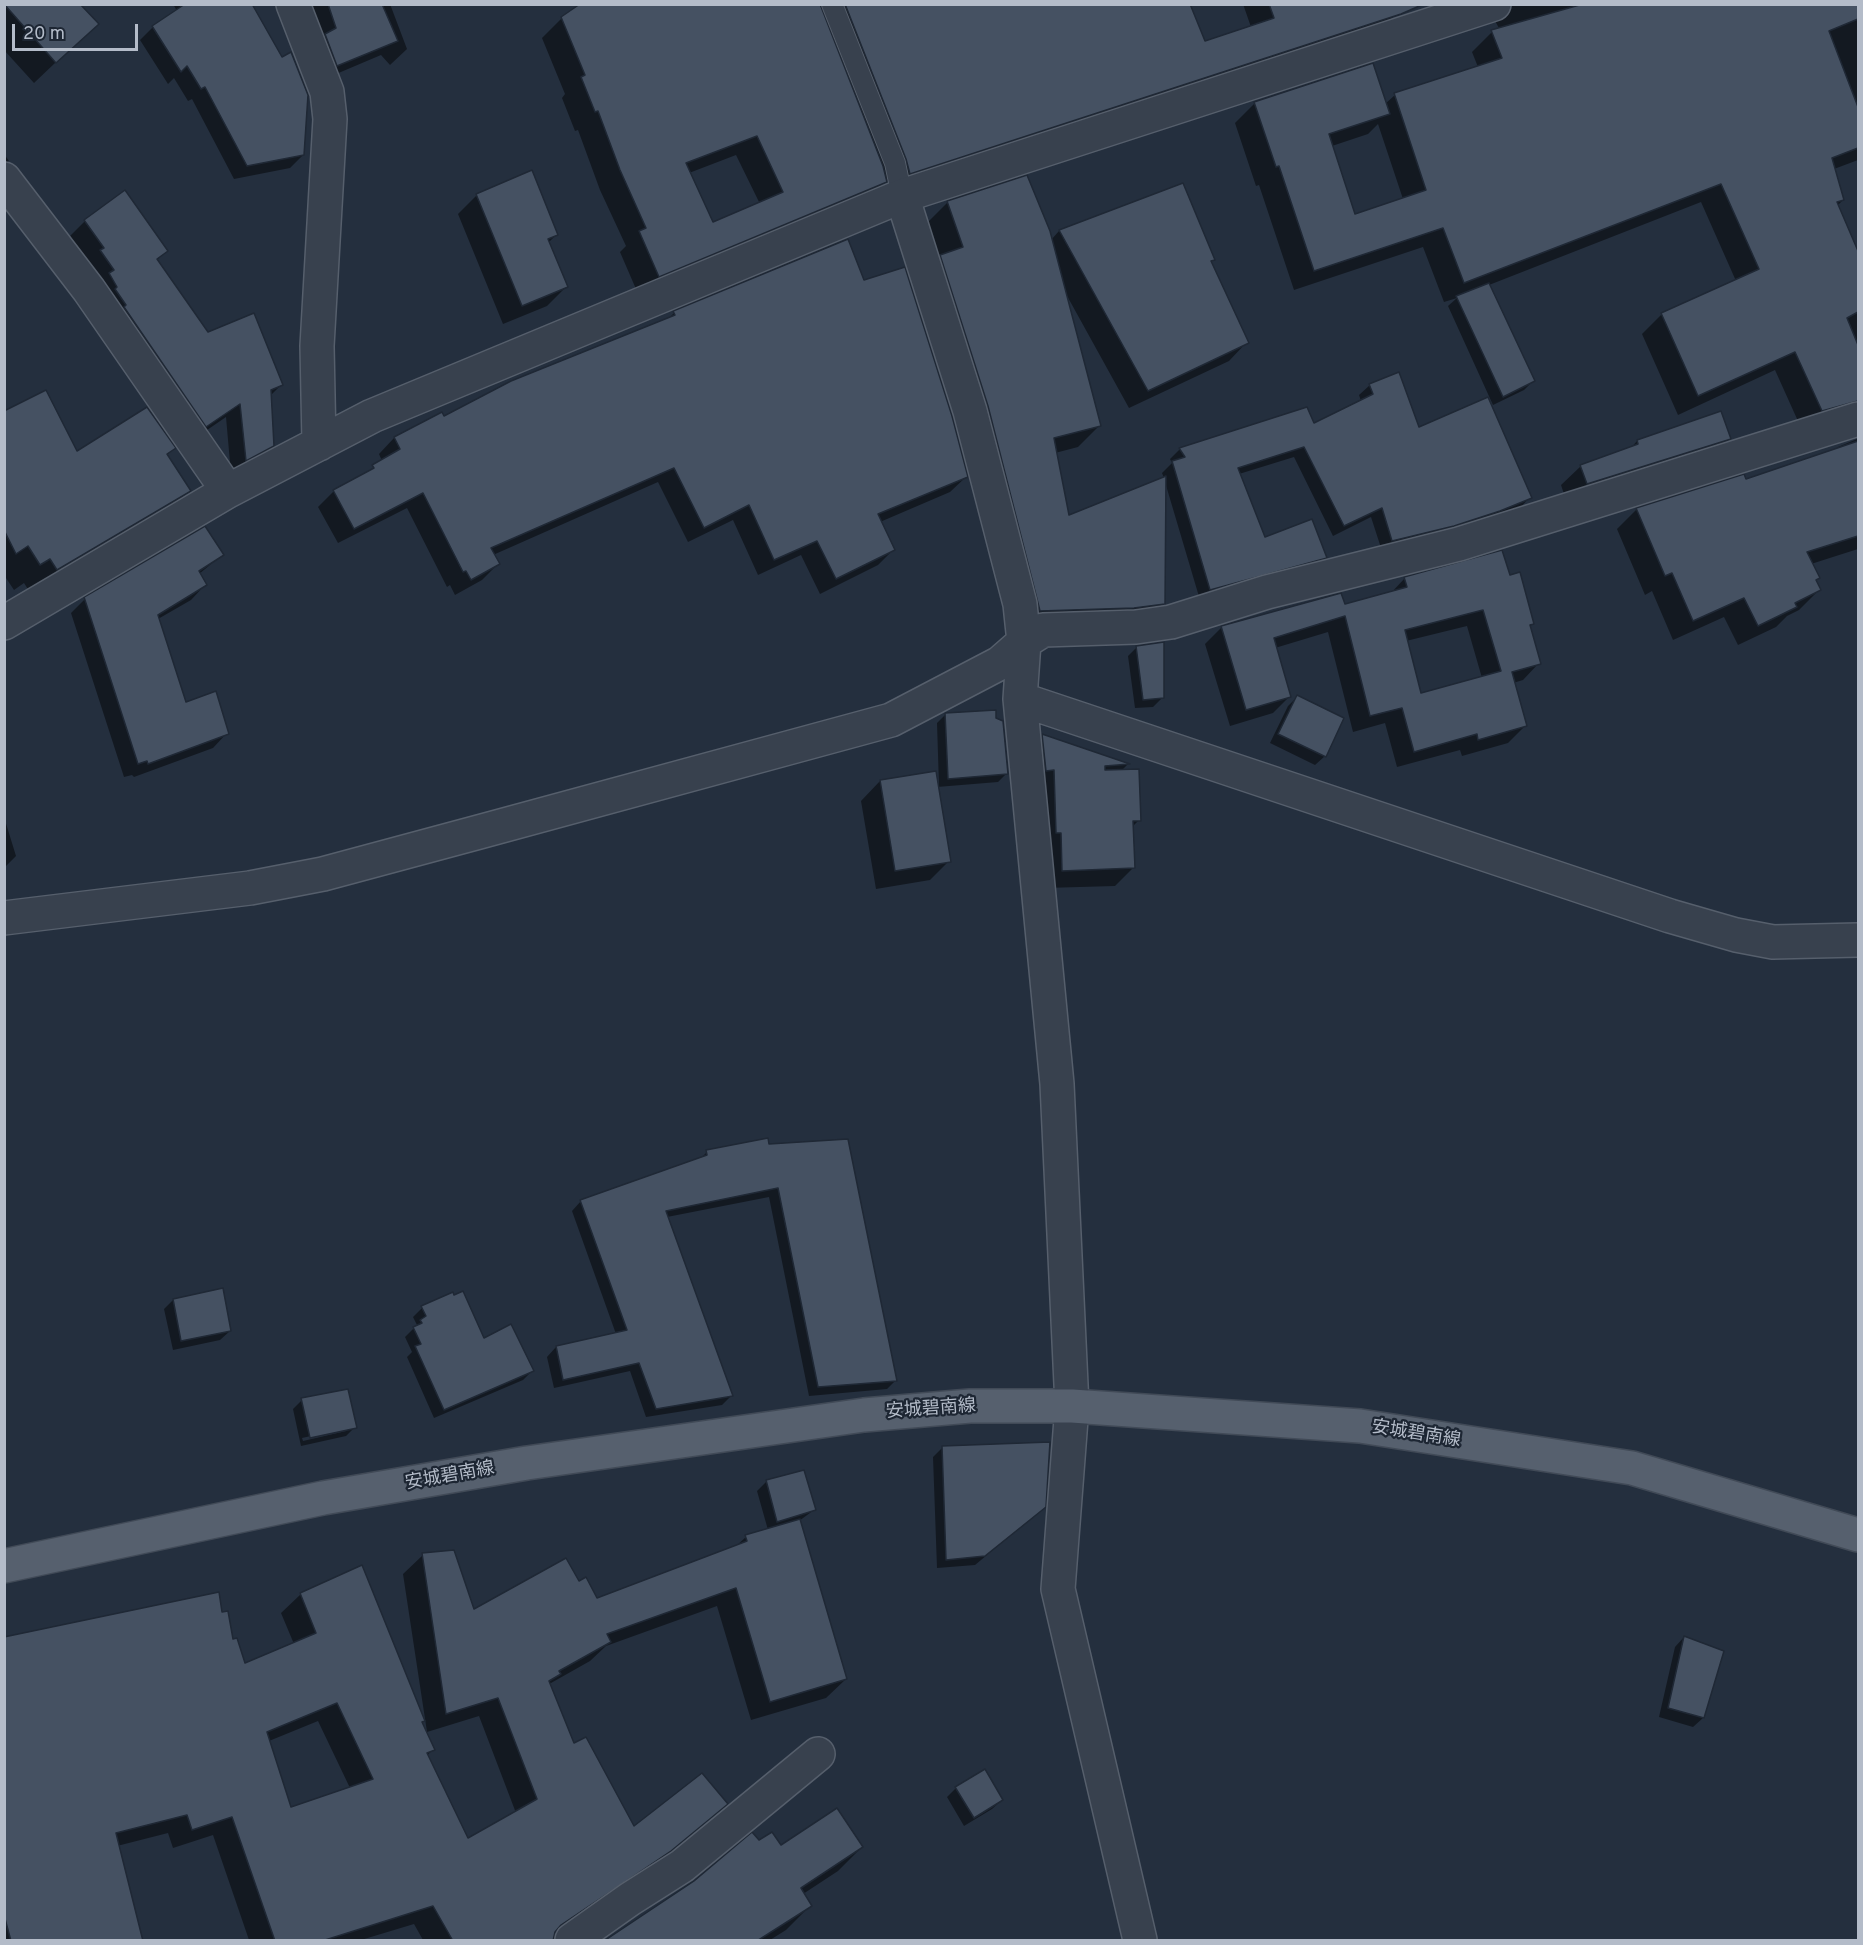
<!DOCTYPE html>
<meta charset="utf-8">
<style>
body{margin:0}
#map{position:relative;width:1863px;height:1945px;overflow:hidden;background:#242f3e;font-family:Overpass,sans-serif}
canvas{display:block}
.frame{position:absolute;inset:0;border:6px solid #b4bcc9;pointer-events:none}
.scale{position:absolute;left:12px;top:24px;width:126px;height:27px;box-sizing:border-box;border:3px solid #b4bcc9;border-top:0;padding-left:8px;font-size:18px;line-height:21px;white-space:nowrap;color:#b4bcc9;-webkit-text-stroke:4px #1d2633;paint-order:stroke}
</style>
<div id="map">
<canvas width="1863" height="1945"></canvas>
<div class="frame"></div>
<div class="scale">20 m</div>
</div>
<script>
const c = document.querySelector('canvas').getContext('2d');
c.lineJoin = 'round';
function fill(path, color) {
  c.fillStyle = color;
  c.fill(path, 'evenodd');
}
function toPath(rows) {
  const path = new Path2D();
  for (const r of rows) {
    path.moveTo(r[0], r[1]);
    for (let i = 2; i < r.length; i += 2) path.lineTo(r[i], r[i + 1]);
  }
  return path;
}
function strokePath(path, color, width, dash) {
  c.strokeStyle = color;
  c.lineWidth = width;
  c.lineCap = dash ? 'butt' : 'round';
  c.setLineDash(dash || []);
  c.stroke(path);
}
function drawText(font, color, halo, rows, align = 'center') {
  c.font = font + ' Overpass,"Noto Sans JP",sans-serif';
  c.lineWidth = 4.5;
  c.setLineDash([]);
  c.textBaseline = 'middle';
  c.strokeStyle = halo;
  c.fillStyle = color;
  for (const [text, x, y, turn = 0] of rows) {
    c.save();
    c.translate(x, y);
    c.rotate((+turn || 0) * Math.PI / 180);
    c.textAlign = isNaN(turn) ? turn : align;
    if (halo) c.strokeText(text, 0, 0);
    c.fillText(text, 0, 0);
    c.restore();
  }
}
fill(toPath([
 [4,4,96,24,34,83,4,50],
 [173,4,252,4,281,59,303,155,290,168,234,179,192,99,188,101,174,78,168,84,140,40,153,27,177,11],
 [310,4,390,4,407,49,390,65,381,55,322,80],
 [583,4,1188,4,1204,43,1251,27,1243,4,1389,4,1394,16,1374,36,890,193,887,180,865,202,639,296,620,252,626,246,600,190,578,130,575,131,562,98,565,94,542,38,562,18],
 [736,155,760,204,712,224,689,173],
 [1486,4,1858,4,1858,160,1834,169,1843,200,1837,206,1858,255,1858,549,1811,564,1819,590,1799,610,1787,616,1776,627,1738,645,1724,617,1673,640,1652,591,1645,595,1617,529,1637,509,1745,481,1833,452,1838,447,1857,439,1856,433,1802,430,1775,370,1678,415,1642,334,1662,314,1736,281,1701,202,1489,285,1533,381,1524,390,1493,405,1448,306,1457,298,1444,302,1423,247,1294,290,1259,185,1256,186,1235,123,1255,103,1385,104,1395,95,1478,67,1472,52,1492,32,1500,30],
 [1378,124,1403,199,1354,216,1332,146,1368,134],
 [4,154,9,161,4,165],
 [1182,185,1213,260,1210,262,1247,342,1229,361,1129,408,1066,294,1100,425,1078,447,1055,453,1068,518,1164,478,1162,473,1172,463,1170,459,1180,449,1314,425,1361,401,1359,395,1370,385,1419,429,1530,497,1520,508,1382,551,1371,517,1333,536,1294,457,1239,474,1264,539,1325,557,1315,568,1200,600,1165,482,1163,603,1141,626,1019,633,926,224,948,202,1051,240,1059,231],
 [477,195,557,234,548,243,566,287,547,306,503,324,458,214],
 [85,221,166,251,157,260,207,334,281,385,270,396,273,445,258,460,231,474,226,417,191,441,89,263,70,236],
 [864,282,966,477,950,492,880,522,893,550,878,565,820,594,801,555,758,575,733,520,688,542,658,482,493,555,498,564,482,580,455,595,450,585,447,587,407,508,338,543,318,507,334,491,362,476,382,461,379,454,394,438,441,414,444,418,667,320,674,313],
 [4,410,77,453,174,448,167,455,189,491,163,516,31,594,24,583,14,590,4,575],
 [1730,439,1710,458,1567,503,1561,485,1581,466,1630,449,1637,441],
 [222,555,199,574,205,585,191,600,158,619,185,704,227,733,213,748,134,777,132,775,124,777,71,613,85,599],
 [1508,577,1533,624,1529,627,1539,663,1523,680,1513,683,1525,726,1508,743,1462,756,1460,750,1397,767,1385,723,1353,732,1328,632,1275,648,1290,696,1273,713,1230,726,1205,644,1222,627,1344,605,1390,594,1405,578],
 [1467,626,1482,678,1420,695,1406,641],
 [1137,647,1162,698,1153,707,1135,708,1128,656],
 [1297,697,1325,756,1315,765,1270,743,1288,706],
 [946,714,1007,773,998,782,937,787,949,861,930,880,876,889,861,801,880,781,939,786,937,723],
 [1043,736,1127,765,1121,771,1139,820,1132,827,1133,868,1115,886,1045,888,1025,754],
 [4,817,16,856,4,868],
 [768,1146,896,1380,887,1389,809,1396,769,1197,667,1217,731,1396,722,1405,646,1417,630,1371,554,1388,547,1357,556,1347,616,1334,572,1211,581,1201,700,1159,707,1152],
 [173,1300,230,1331,220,1340,173,1350,164,1309],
 [422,1308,483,1340,532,1371,523,1380,434,1418,407,1357,412,1352,405,1337,417,1325,413,1317],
 [302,1400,355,1427,346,1436,301,1446,293,1409],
 [346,1428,346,1431,303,1441,302,1438],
 [942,1448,1034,1516,975,1565,937,1568,933,1457],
 [766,1482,814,1510,799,1521,846,1679,826,1698,751,1720,717,1606,606,1646,590,1661,551,1683,549,1684,573,1745,633,1829,726,1804,650,1870,561,1929,558,1925,532,1940,423,1940,414,1924,361,1940,249,1940,213,1835,173,1848,168,1833,117,1846,141,1940,4,1940,4,1637,217,1594,221,1614,244,1665,294,1644,281,1613,301,1594,420,1723,433,1749,427,1756,468,1841,516,1813,479,1716,427,1732,403,1574,423,1555,473,1611,579,1583,596,1599,736,1546,746,1537,768,1530,757,1491],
 [318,1721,350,1788,290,1809,269,1741],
 [1684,1637,1703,1718,1693,1727,1659,1717,1675,1647],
 [956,1788,1002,1800,992,1809,964,1826,947,1797],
 [758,1842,780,1847,862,1847,838,1871,803,1894,810,1906,786,1930,770,1940,606,1940]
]), '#0007');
const building = toPath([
 [4,4,80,4,99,24,56,63,4,4],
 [185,4,252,4,282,57,291,52,308,95,304,155,247,166,205,87,201,89,187,66,181,72,152,26,185,4],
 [328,4,382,4,398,41,337,66,325,34,336,28,328,4],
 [580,4,820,4,883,166,887,182,659,277,639,231,646,228,620,170,598,111,595,112,581,77,585,75,561,17,580,4],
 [757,136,783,192,713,222,686,163,757,136],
 [845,4,1190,4,1205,41,1274,18,1269,4,1424,4,1401,14,910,174,906,159,845,4],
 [1583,4,1858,4,1858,19,1829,31,1858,107,1858,148,1832,158,1844,200,1837,202,1858,251,1858,312,1847,318,1858,345,1858,401,1822,411,1795,352,1698,396,1661,313,1759,269,1721,184,1464,283,1443,228,1314,271,1279,166,1276,167,1254,102,1373,63,1390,114,1329,134,1355,214,1426,190,1394,93,1502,58,1491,30,1583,4],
 [532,170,558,235,548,239,568,287,522,306,476,194,532,170],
 [1027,175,1050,231,1101,426,1054,438,1069,515,1166,476,1165,604,1134,608,1040,611,988,406,940,255,963,247,947,201,1027,175],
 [1183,183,1215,260,1211,261,1249,343,1148,391,1059,230,1183,183],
 [125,190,168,251,157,259,208,332,254,313,283,385,271,390,274,446,246,461,240,404,206,427,124,307,126,305,115,289,117,287,109,273,114,270,100,250,104,248,84,220,125,190],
 [848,239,864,280,905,267,952,416,968,477,878,514,895,550,836,579,817,541,774,560,749,505,704,528,674,468,491,548,500,564,471,580,466,571,463,572,423,493,354,529,333,490,374,468,372,465,400,449,394,437,442,412,444,416,511,381,675,315,673,311,848,239],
 [1489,283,1535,381,1503,397,1456,296,1489,283],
 [1399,372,1419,427,1488,397,1532,498,1500,511,1454,526,1392,541,1382,508,1344,526,1304,447,1238,468,1265,537,1312,519,1327,558,1210,590,1172,461,1185,457,1179,448,1307,407,1314,423,1373,394,1369,384,1399,372],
 [46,390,77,451,147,407,176,448,167,454,191,491,57,570,50,559,40,565,28,546,16,554,4,530,4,411,46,390],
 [1721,411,1731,439,1587,484,1580,465,1638,444,1637,440,1721,411],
 [1858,441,1858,536,1807,552,1820,578,1816,580,1821,590,1795,603,1797,607,1758,626,1744,598,1693,621,1672,573,1665,576,1636,508,1744,474,1746,479,1858,441],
 [205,526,224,555,199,571,207,585,158,615,186,702,216,691,229,734,148,764,147,761,138,764,84,597,205,526],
 [1502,550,1510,575,1520,572,1534,624,1530,625,1541,664,1512,672,1527,726,1478,740,1477,734,1414,752,1402,708,1370,716,1345,616,1274,638,1291,697,1246,710,1221,626,1341,593,1345,604,1407,587,1404,577,1502,550],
 [1483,610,1501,671,1421,693,1405,630,1483,610],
 [1164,642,1164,698,1143,700,1136,646,1164,642],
 [1297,695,1344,718,1326,757,1278,734,1297,695],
 [996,710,996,718,1003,721,1008,774,948,779,945,713,996,710],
 [1042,734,1130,764,1105,766,1105,770,1139,769,1141,821,1133,821,1135,868,1062,871,1061,833,1056,833,1054,770,1046,771,1042,734],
 [936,771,951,862,895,871,880,780,936,771],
 [768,1138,769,1144,848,1139,897,1381,818,1387,778,1188,666,1211,733,1396,656,1409,639,1363,563,1380,556,1346,627,1330,580,1200,707,1155,706,1150,768,1138],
 [223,1288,231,1331,181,1341,173,1299,223,1288],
 [463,1291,484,1338,511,1324,534,1371,444,1410,415,1346,421,1344,413,1327,422,1323,420,1320,426,1316,421,1306,453,1292,454,1295,463,1291],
 [348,1389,357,1428,310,1438,301,1398,348,1389],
 [1050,1442,1046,1507,985,1556,946,1560,942,1446,1050,1442],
 [804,1470,816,1510,777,1522,766,1480,804,1470],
 [800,1519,847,1679,770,1702,736,1588,607,1634,611,1642,559,1671,561,1674,549,1681,574,1743,586,1737,634,1826,702,1773,728,1804,671,1851,561,1925,555,1932,553,1941,453,1941,433,1906,322,1941,275,1941,232,1817,192,1830,187,1815,116,1833,143,1941,11,1941,4,1915,4,1637,219,1592,222,1612,228,1611,233,1639,237,1638,245,1663,316,1633,300,1593,362,1565,425,1721,422,1722,435,1750,427,1753,468,1838,537,1799,498,1698,446,1714,422,1553,454,1550,474,1609,566,1558,579,1581,586,1577,597,1598,747,1541,745,1535,800,1519],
 [337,1703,373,1779,291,1807,267,1732,337,1703],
 [1684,1636,1724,1651,1704,1718,1668,1708,1684,1636],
 [985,1769,1003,1800,974,1818,955,1787,985,1769],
 [837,1808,863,1847,801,1888,812,1906,757,1941,604,1941,694,1881,752,1832,759,1840,772,1832,781,1845,837,1808]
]);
fill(building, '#455162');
strokePath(building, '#1f2835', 1.5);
const service = toPath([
 [832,4,895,163,902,196]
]);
const minor = toPath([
 [293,4,327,92,330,119,317,346,319,444],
 [4,179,89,290,228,491],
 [902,196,970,411,1020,604,1024,642,1020,699,1057,1084,1072,1406,1058,1589,1140,1940],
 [4,623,228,491,372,416,902,196,1494,4],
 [1020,699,1670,916,1736,935,1773,942,1858,940],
 [4,918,250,888,323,874,479,832,891,720,1000,663,1024,642,1043,630,1136,627,1171,622,1267,592,1459,544,1858,419],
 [572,1940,630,1899,682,1866,818,1754]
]);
const primary = toPath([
 [4,1566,323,1498,527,1463,864,1415,970,1406,1072,1406,1360,1426,1632,1468,1858,1535]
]);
strokePath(service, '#565f6c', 22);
strokePath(minor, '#565f6c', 36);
strokePath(primary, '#414a57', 36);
strokePath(service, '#38414e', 20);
strokePath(minor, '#38414e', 33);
strokePath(primary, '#56606e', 33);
drawText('18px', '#b4bcc9', '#1d2633', [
 ["安城碧南線",931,1410,-4],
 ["安城碧南線",1416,1435,9],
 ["安城碧南線",450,1477,-10]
]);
</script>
